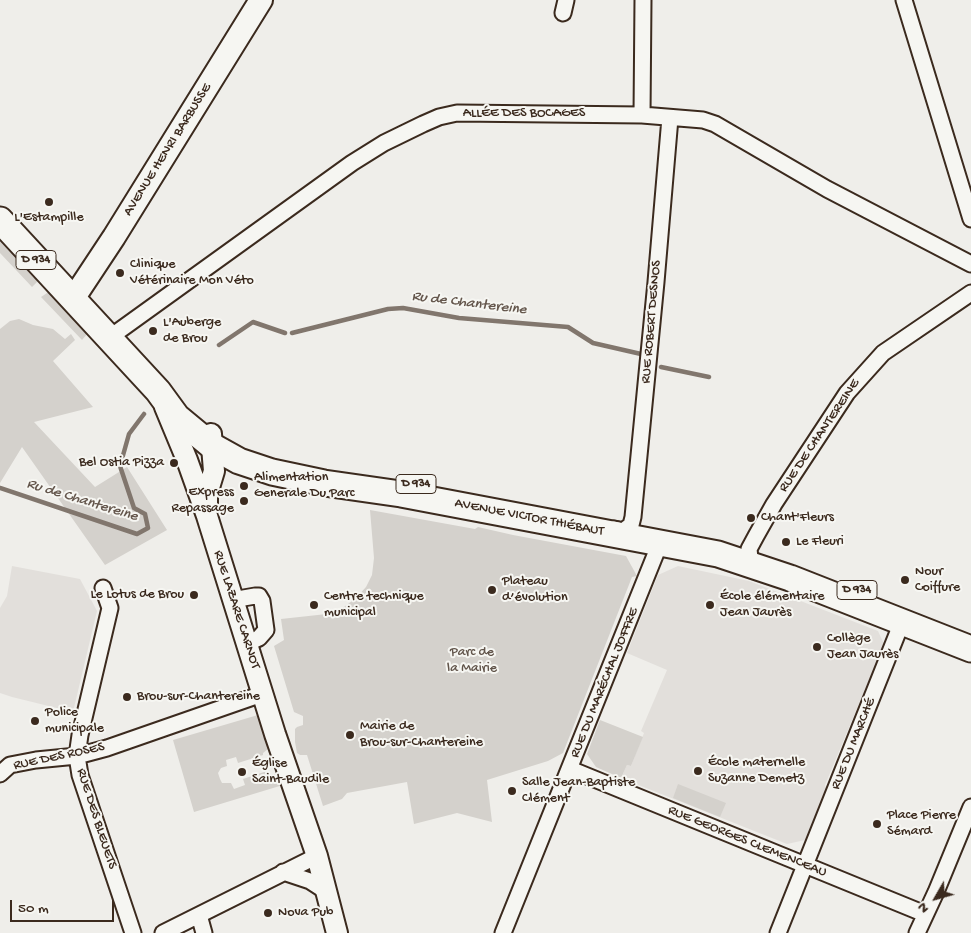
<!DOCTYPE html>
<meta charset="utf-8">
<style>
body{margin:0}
#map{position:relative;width:971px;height:933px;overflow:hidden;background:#efeeea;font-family:"Gochi Hand",sans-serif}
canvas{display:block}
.north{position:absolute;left:911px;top:873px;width:50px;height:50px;-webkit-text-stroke:4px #f6f6f2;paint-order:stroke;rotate:232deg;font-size:14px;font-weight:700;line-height:20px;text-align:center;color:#3b2a1e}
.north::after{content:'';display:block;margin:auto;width:18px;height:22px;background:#3b2a1e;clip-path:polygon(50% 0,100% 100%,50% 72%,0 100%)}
.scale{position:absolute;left:10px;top:900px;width:104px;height:22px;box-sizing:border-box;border:2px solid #3b2a1e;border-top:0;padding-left:6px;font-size:15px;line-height:18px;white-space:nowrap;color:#3b2a1e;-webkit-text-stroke:4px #f6f6f2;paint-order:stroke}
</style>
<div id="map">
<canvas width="971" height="933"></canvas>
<div class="north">N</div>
<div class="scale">50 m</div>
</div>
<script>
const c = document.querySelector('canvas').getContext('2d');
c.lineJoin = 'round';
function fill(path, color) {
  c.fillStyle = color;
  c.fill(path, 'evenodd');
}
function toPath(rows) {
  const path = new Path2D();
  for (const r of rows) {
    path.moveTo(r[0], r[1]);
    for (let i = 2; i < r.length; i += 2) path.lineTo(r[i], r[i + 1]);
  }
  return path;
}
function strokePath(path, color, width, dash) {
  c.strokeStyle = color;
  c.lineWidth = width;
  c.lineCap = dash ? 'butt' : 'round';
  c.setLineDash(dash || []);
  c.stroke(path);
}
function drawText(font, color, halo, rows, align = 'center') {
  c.font = font + ' "Gochi Hand",sans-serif';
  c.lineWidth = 4;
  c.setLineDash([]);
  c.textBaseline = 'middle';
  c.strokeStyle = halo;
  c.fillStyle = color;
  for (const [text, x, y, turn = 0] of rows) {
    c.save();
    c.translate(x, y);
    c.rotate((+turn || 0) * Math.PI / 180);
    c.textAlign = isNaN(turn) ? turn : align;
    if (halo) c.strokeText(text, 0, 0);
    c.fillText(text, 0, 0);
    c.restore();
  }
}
fill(toPath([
 [12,566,80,579,97,611,73,712,12,697,0,693,0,608,7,596],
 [678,566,749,581,878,631,884,644,825,785,826,789,805,840,787,844,621,778,627,765,631,766,644,733,641,731,667,670,627,653,658,575]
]), '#e2dfdb');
fill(toPath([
 [0,238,36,276,37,282,32,287,0,253],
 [47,293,51,293,88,333,82,340,41,297],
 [19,319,33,325,53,329,65,339,71,334,75,340,53,361,93,407,34,422,95,487,127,467,167,530,105,565,22,447,0,483,0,329,10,321],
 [370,510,475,529,478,527,513,535,626,556,637,576,632,577,563,753,548,761,487,780,492,822,457,813,414,824,407,782,347,793,342,799,323,806,307,755,300,755,297,753,295,742,295,729,297,727,303,725,303,716,294,712,274,646,284,640,281,619,336,613,356,598,366,587,372,575,374,558],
 [258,715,268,749,263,753,263,755,238,763,236,757,226,760,227,766,221,768,218,773,220,779,222,783,231,783,234,789,245,785,243,779,267,771,271,774,279,774,283,785,194,812,173,740],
 [600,720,643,737,631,766,627,765,621,778,596,767,587,754],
 [678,784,726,803,720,817,673,798]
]), '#d4d1cc');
strokePath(toPath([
 [292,333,388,309,403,308,459,318,568,327,593,343,641,354],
 [219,345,253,322,285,333],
 [661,367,709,377],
 [0,488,137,534,148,528,145,514,134,508,120,466,129,434,144,414]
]), '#81766d', 4.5);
const minor = toPath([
 [904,0,971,219],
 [563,13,566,0],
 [642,115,643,0],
 [109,338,352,163,384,143,423,124,439,117,457,113,642,115,703,120,715,124,827,189,971,264],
 [614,529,623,531,631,525,633,517,656,282,670,118],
 [755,565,750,558,749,549,756,536,774,504,847,393,883,353,971,293],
 [103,588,110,608,80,735,77,756,80,775,133,933],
 [232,600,255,596,259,596,262,601,266,630,259,638,246,644],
 [570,769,925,914],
 [0,774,10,765,36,760,77,756,107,748,262,694],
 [283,872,310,881,327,892],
 [199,915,204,933],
 [163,933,317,856],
 [503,933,660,543],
 [778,933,902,622],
 [917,933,936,892,971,807]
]);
const tertiary = toPath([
 [165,407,187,460,207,516,275,734,317,856,337,933],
 [207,509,207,494,214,471,211,434]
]);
const secondary = toPath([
 [73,299,114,237,261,0]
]);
const primary = toPath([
 [0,220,158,391,177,417,212,446,239,461,272,472,324,483,401,494,718,554,790,578,971,649]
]);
strokePath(minor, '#3b2a1e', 19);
strokePath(tertiary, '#3b2a1e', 24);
strokePath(secondary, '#3b2a1e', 26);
strokePath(primary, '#3b2a1e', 29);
strokePath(minor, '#f6f6f2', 15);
strokePath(tertiary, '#f6f6f2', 20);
strokePath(secondary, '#f6f6f2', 22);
strokePath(primary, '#f6f6f2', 25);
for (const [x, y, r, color] of [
 [49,202,5,"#3b2a1e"],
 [120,273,5,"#3b2a1e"],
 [153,331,5,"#3b2a1e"],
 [174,463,5,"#3b2a1e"],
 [244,486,5,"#3b2a1e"],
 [244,501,5,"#3b2a1e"],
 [751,518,5,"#3b2a1e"],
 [786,542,5,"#3b2a1e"],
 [905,580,5,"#3b2a1e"],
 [492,590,5,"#3b2a1e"],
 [194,595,5,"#3b2a1e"],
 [314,605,5,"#3b2a1e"],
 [710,605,5,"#3b2a1e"],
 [817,647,5,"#3b2a1e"],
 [127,697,5,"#3b2a1e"],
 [35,721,5,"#3b2a1e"],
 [350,735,5,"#3b2a1e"],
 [698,771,5,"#3b2a1e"],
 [242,772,5,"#3b2a1e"],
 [512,791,5,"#3b2a1e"],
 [877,824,5,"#3b2a1e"],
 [268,913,5,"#3b2a1e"]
]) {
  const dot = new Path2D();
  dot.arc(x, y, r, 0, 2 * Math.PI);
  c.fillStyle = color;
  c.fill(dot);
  strokePath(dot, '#f6f6f2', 2);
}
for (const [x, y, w] of [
 [36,260,40],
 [416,484,40],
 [857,590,40]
]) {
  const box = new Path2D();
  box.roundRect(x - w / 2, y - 9.5, w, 19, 4);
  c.fillStyle = '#f6f6f2';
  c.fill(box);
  strokePath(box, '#3b2a1e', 1);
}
drawText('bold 12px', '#3b2a1e', null, [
 ["D 934",36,260],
 ["D 934",416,484],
 ["D 934",857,590]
]);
drawText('14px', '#3b2a1e', '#f6f6f2', [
 ["ALLÉE DES BOCAGES",524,114],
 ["AVENUE HENRI BARBUSSE",168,150,-58],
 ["RUE ROBERT DESNOS",652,322,-85],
 ["RUE DE CHANTEREINE",820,436,-56],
 ["AVENUE VICTOR THIÉBAUT",529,518,11],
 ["RUE LAZARE CARNOT",236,610,72],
 ["RUE DU MARÉCHAL JOFFRE",605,683,-68],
 ["RUE DU MARCHÉ",854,744,-68],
 ["RUE DES ROSES",59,757,-12],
 ["RUE DES BLEUETS",96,819,72],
 ["RUE GEORGES CLEMENCEAU",747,842,22]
]);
drawText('14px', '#3b2a1e', '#f6f6f2', [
 ["L'Estampille",49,218,"center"],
 ["Clinique",130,265],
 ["Vétérinaire Mon Véto",130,281],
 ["L'Auberge",163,323],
 ["de Brou",163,339],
 ["Bel Ostia Pizza",164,463,"right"],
 ["Alimentation",254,478],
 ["Generale Du Parc",254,494],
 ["Express",234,493,"right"],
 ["Repassage",234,509,"right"],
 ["Chant'Fleurs",761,518],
 ["Le Fleuri",796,542],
 ["Nour",915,572],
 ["Coiffure",915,588],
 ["Plateau",502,582],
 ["d’évolution",502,598],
 ["Le Lotus de Brou",184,595,"right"],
 ["Centre technique",324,597],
 ["municipal",324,613],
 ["École élémentaire",720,597],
 ["Jean Jaurès",720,613],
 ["Collège",827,639],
 ["Jean Jaurès",827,655],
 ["Brou-sur-Chantereine",137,697],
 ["Police",45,713],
 ["municipale",45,729],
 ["Mairie de",360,727],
 ["Brou-sur-Chantereine",360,743],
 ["École maternelle",708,763],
 ["Suzanne Demetz",708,779],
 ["Église",252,764],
 ["Saint-Baudile",252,780],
 ["Salle Jean-Baptiste",522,783],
 ["Clément",522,799],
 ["Place Pierre",887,816],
 ["Sémard",887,832],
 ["Nova Pub",278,913]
], 'left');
drawText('14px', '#61544a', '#f6f6f2', [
 ["Parc de",472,653],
 ["la Mairie",472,669]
]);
drawText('italic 15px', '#64564c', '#f6f6f2', [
 ["Ru de Chantereine",469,304,7],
 ["Ru de Chantereine",82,501,17]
]);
</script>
